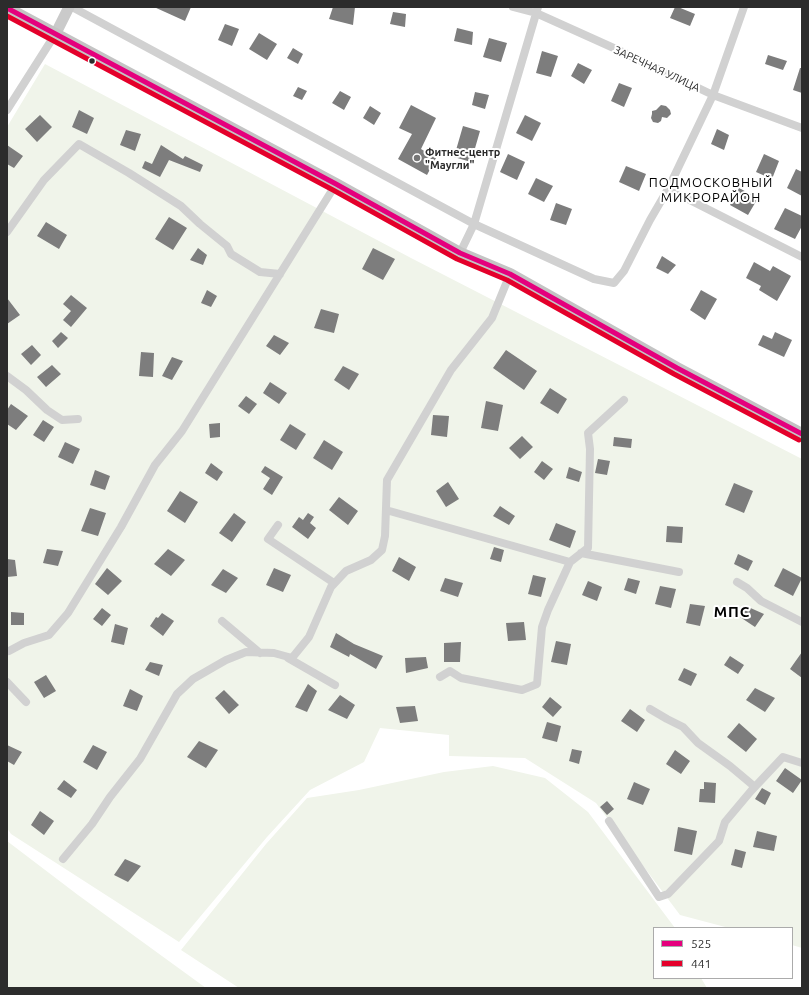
<!DOCTYPE html>
<meta charset="utf-8">
<style>
body{margin:0}
#map{position:relative;width:809px;height:995px;overflow:hidden;background:#fff;font-family:Ubuntu,sans-serif}
canvas{display:block}
.frame{position:absolute;inset:0;border:8px solid #2c2c2c;pointer-events:none}
.legend{position:absolute;left:653px;top:927px;width:140px;height:52px;box-sizing:border-box;background:#fff;border:1px solid #ababab;margin:0;padding:5px 7px;list-style:none;font-size:12px;color:#2c2c2c}
.legend li{display:flex;align-items:center;gap:8px;height:20px}
.legend b{width:20px;border:1px solid #ababab}
</style>
<div id="map">
<canvas width="809" height="995"></canvas>
<div class="frame"></div>
<ul class="legend">
<li><b style="height:5px;background:#e5007d"></b>525</li>
<li><b style="height:5px;background:#e4002b"></b>441</li>
</ul>
</div>
<script>
const c = document.querySelector('canvas').getContext('2d');
c.lineJoin = 'round';
function fill(path, color) {
  c.fillStyle = color;
  c.fill(path, 'evenodd');
}
function toPath(rows) {
  const path = new Path2D();
  for (const r of rows) {
    path.moveTo(r[0], r[1]);
    for (let i = 2; i < r.length; i += 2) path.lineTo(r[i], r[i + 1]);
  }
  return path;
}
function strokePath(path, color, width, dash) {
  c.strokeStyle = color;
  c.lineWidth = width;
  c.lineCap = dash ? 'butt' : 'round';
  c.setLineDash(dash || []);
  c.stroke(path);
}
function drawText(font, color, halo, rows, align = 'center') {
  c.font = font + ' Ubuntu,sans-serif';
  c.lineWidth = 4;
  c.setLineDash([]);
  c.textBaseline = 'middle';
  c.strokeStyle = halo;
  c.fillStyle = color;
  for (const [text, x, y, turn = 0] of rows) {
    c.save();
    c.translate(x, y);
    c.rotate((+turn || 0) * Math.PI / 180);
    c.textAlign = isNaN(turn) ? turn : align;
    if (halo) c.strokeText(text, 0, 0);
    c.fillText(text, 0, 0);
    c.restore();
  }
}
fill(toPath([
 [45,64,411,258,802,459,802,948,792,945,792,928,729,928,680,915,596,803,525,758,449,756,449,735,380,728,364,762,310,790,267,837,179,942,11,834,7,828,7,127],
 [493,766,545,778,588,812,675,928,654,928,654,978,701,978,707,988,239,988,181,950,266,844,307,798,359,790,444,772],
 [7,841,78,895,206,988,7,988]
]), '#f0f4ea');
fill(toPath([
 [154,7,191,7,185,21],
 [333,7,355,7,353,25,329,19],
 [675,7,678,7,695,14,690,26,670,18],
 [393,12,406,14,405,27,390,24],
 [225,24,239,29,232,46,218,40],
 [457,28,473,32,472,45,454,41],
 [259,33,277,44,267,60,249,49],
 [489,38,507,43,501,62,483,57],
 [293,48,303,54,298,64,287,58],
 [542,51,558,56,551,77,536,73],
 [768,55,787,61,783,70,765,64],
 [578,63,592,70,584,84,571,76],
 [800,68,802,68,802,93,793,90],
 [619,83,632,88,624,107,611,101],
 [298,87,307,91,302,100,293,96],
 [340,91,351,97,344,110,332,103],
 [475,92,489,95,485,109,472,105],
 [411,105,436,118,421,149,436,158,427,175,398,159,412,134,399,128],
 [661,105,666,106,670,110,671,114,667,118,662,117,661,121,658,123,653,122,651,118,652,114,652,111,656,110],
 [370,106,381,113,374,125,363,118],
 [79,110,94,118,87,134,72,127],
 [40,115,52,127,37,142,25,129],
 [525,115,541,123,532,141,516,133],
 [463,126,480,131,471,162,454,157],
 [717,129,729,135,724,150,711,144],
 [126,130,141,134,135,151,120,145],
 [7,145,23,156,14,168,7,164],
 [161,145,183,159,185,156,203,165,200,172,169,160,160,177,142,168,145,161,152,164],
 [508,154,525,162,517,180,500,172],
 [764,154,779,161,772,179,756,172],
 [626,166,646,174,639,191,619,182],
 [796,169,802,172,802,196,787,188],
 [536,178,553,186,544,202,528,194],
 [739,188,758,198,748,215,730,205],
 [556,203,572,209,566,225,550,220],
 [785,208,802,216,802,226,795,239,774,229],
 [169,217,187,228,173,250,155,239],
 [46,222,67,235,59,249,37,236],
 [198,248,207,255,203,265,190,260],
 [373,248,395,259,383,280,362,269],
 [662,256,676,265,668,274,656,268],
 [754,262,770,271,773,266,791,276,777,301,759,290,761,286,746,278],
 [207,290,217,296,211,307,201,303],
 [701,290,717,299,705,320,690,310],
 [71,295,87,308,71,327,63,320,71,311,63,304],
 [7,298,20,315,7,324],
 [321,309,339,314,334,333,314,328],
 [61,332,68,338,58,348,52,341],
 [775,332,792,340,784,357,758,345,763,335,772,339],
 [274,335,289,343,280,355,266,346],
 [32,345,41,355,31,365,21,354],
 [506,350,537,371,524,390,493,368],
 [141,352,154,353,153,377,139,376],
 [172,357,183,361,172,380,162,376],
 [52,365,61,374,46,387,37,377],
 [343,366,359,374,349,390,334,380],
 [270,382,287,393,279,404,263,393],
 [550,388,567,399,558,414,540,403],
 [246,396,257,404,249,414,238,406],
 [486,401,503,405,498,431,481,428],
 [11,404,28,416,16,430,7,424,7,410],
 [433,415,449,416,447,437,431,435],
 [43,420,54,427,44,442,33,435],
 [220,423,220,437,210,438,209,424],
 [290,424,306,434,296,450,280,440],
 [522,436,533,447,520,459,509,448],
 [614,437,632,439,631,448,613,446],
 [324,440,343,452,332,470,313,458],
 [65,442,80,449,73,464,58,457],
 [598,459,610,461,607,475,595,473],
 [542,461,553,469,544,480,534,472],
 [211,463,223,472,217,481,205,473],
 [265,466,283,477,272,495,263,489,270,478,261,472],
 [569,467,582,472,579,482,566,478],
 [95,470,110,476,105,490,90,485],
 [448,482,459,499,446,507,436,491],
 [734,483,753,491,744,513,725,505],
 [180,491,198,502,185,523,167,511],
 [339,497,358,511,348,525,329,510],
 [500,506,515,516,509,525,493,516],
 [90,508,106,513,98,536,81,531],
 [234,513,246,522,232,542,219,533],
 [308,513,314,517,310,523,316,528,308,539,292,527,299,517,303,520],
 [556,523,576,531,570,548,549,540],
 [667,526,683,527,682,543,666,542],
 [494,547,504,550,501,562,490,559],
 [47,549,63,551,58,566,43,563],
 [168,549,185,560,171,576,154,564],
 [738,554,753,561,748,571,734,564],
 [399,557,416,567,409,581,392,571],
 [7,559,15,560,17,576,7,577],
 [107,568,122,581,108,595,95,584],
 [274,568,291,575,283,592,266,585],
 [783,568,802,578,793,596,774,586],
 [223,569,238,578,226,593,211,585],
 [533,575,546,578,541,597,528,594],
 [445,578,463,583,458,597,440,591],
 [628,578,640,581,636,594,624,590],
 [588,581,602,587,597,601,582,595],
 [660,586,676,589,671,608,655,604],
 [690,604,705,606,700,626,686,623],
 [746,606,764,614,755,627,740,617],
 [102,608,111,615,102,626,93,619],
 [11,612,24,613,24,625,11,625],
 [162,613,174,621,163,636,150,626,156,617,158,618],
 [524,622,526,640,508,641,506,623],
 [115,624,128,628,124,645,111,642],
 [336,633,354,644,383,656,376,669,350,654,349,657,330,647],
 [556,641,571,644,567,665,551,662],
 [461,642,460,662,444,662,444,643],
 [802,652,802,678,790,669],
 [730,656,744,665,738,674,724,665],
 [426,657,428,668,406,673,405,658],
 [150,662,163,665,159,676,145,670],
 [684,668,697,674,691,686,678,680],
 [46,675,56,691,44,698,34,682],
 [308,684,317,691,307,712,295,707],
 [755,688,775,698,765,712,746,700],
 [130,689,143,696,137,711,123,706],
 [224,690,239,705,229,714,215,698],
 [340,695,355,705,347,719,328,710],
 [550,697,562,707,553,717,542,707],
 [415,706,418,721,400,723,396,707],
 [630,709,645,720,637,732,621,721],
 [547,722,561,726,557,742,542,738],
 [739,723,757,739,746,752,727,737],
 [199,741,218,750,206,768,187,757],
 [7,745,22,752,14,765,7,761],
 [93,745,107,752,97,770,83,762],
 [572,749,582,751,579,764,569,761],
 [675,750,690,761,681,774,666,764],
 [785,768,802,780,793,793,776,781],
 [64,780,77,790,71,798,57,789],
 [634,782,650,789,643,805,627,799],
 [704,782,716,783,715,803,699,802,700,789,704,789],
 [762,788,771,793,765,805,755,799],
 [607,801,614,809,607,815,600,807],
 [40,811,54,821,44,835,31,825],
 [678,827,697,831,692,855,674,851],
 [757,831,777,836,774,851,753,847],
 [735,849,746,852,742,868,731,865],
 [125,859,141,866,128,882,114,875]
]), '#7d7d7d');
strokePath(toPath([
 [72,7,474,224,594,279,614,283,624,271,650,220,668,189,713,95,744,7],
 [513,7,536,13,627,54,713,95,802,128],
 [7,110,56,33],
 [668,189,802,257],
 [7,232,44,180,79,144,129,173,181,206,200,224,227,246,231,254,260,272,280,274],
 [460,253,474,224,538,7],
 [7,376,26,390,47,410,62,420,78,419],
 [386,510,570,562,588,548,590,449,588,433,624,400],
 [278,525,268,539,334,583],
 [581,553,679,572],
 [737,582,747,588,761,601,802,622],
 [222,621,260,653],
 [9,651,24,643,49,635,68,613,121,527,155,465,182,431,336,184],
 [288,658,335,685],
 [440,677,450,671,461,678,522,690,537,684,542,627,548,610,570,562],
 [7,682,26,702],
 [650,709,667,719,683,727,698,743,730,766,755,787],
 [609,821,659,897,668,894,719,841,725,822,751,791,783,757,802,763],
 [63,859,92,824,110,797,140,759,177,694,193,679,226,660,246,652,274,653,292,658,309,637,331,587,346,571,371,560,382,550,385,536,387,480,451,370,492,318,510,274]
]), '#d1d1d1', 8);
strokePath(toPath([
 [56,33,69,7]
]), '#cacaca', 11);
strokePath(toPath([
 [7,8,336,184,460,253,510,274,677,368,802,434]
]), '#c4c4c4', 12);
strokePath(toPath([
 [7,8,336,184,460,253,510,274,677,368,802,434]
]), '#e5007d', 5);
strokePath(toPath([
 [7,16,333,190,457,259,507,280,674,374,799,440]
]), '#e4002b', 5);
for (const [x, y, r, color] of [
 [92,61,3.5,"#2c2c2c"],
 [417,158,4,"#767676"]
]) {
  const dot = new Path2D();
  dot.arc(x, y, r, 0, 2 * Math.PI);
  c.fillStyle = color;
  c.fill(dot);
  strokePath(dot, '#fff', 1.5);
}
drawText('11px', '#2c2c2c', '#fff', [
 ["ЗАРЕЧНАЯ УЛИЦА",657,69,25]
]);
drawText('bold 11px', '#2c2c2c', '#fff', [
 ["Фитнес-центр",425,152],
 ["\"Маугли\"",425,165]
], 'left');
c.letterSpacing = '1px';
drawText('13px', '#000', '#fff', [
 ["ПОДМОСКОВНЫЙ",711,183],
 ["МИКРОРАЙОН",711,198]
]);
c.letterSpacing = '0px';
c.letterSpacing = '1px';
drawText('bold 15px', '#000', '#fff', [
 ["МПС",732,612]
]);
c.letterSpacing = '0px';
</script>
